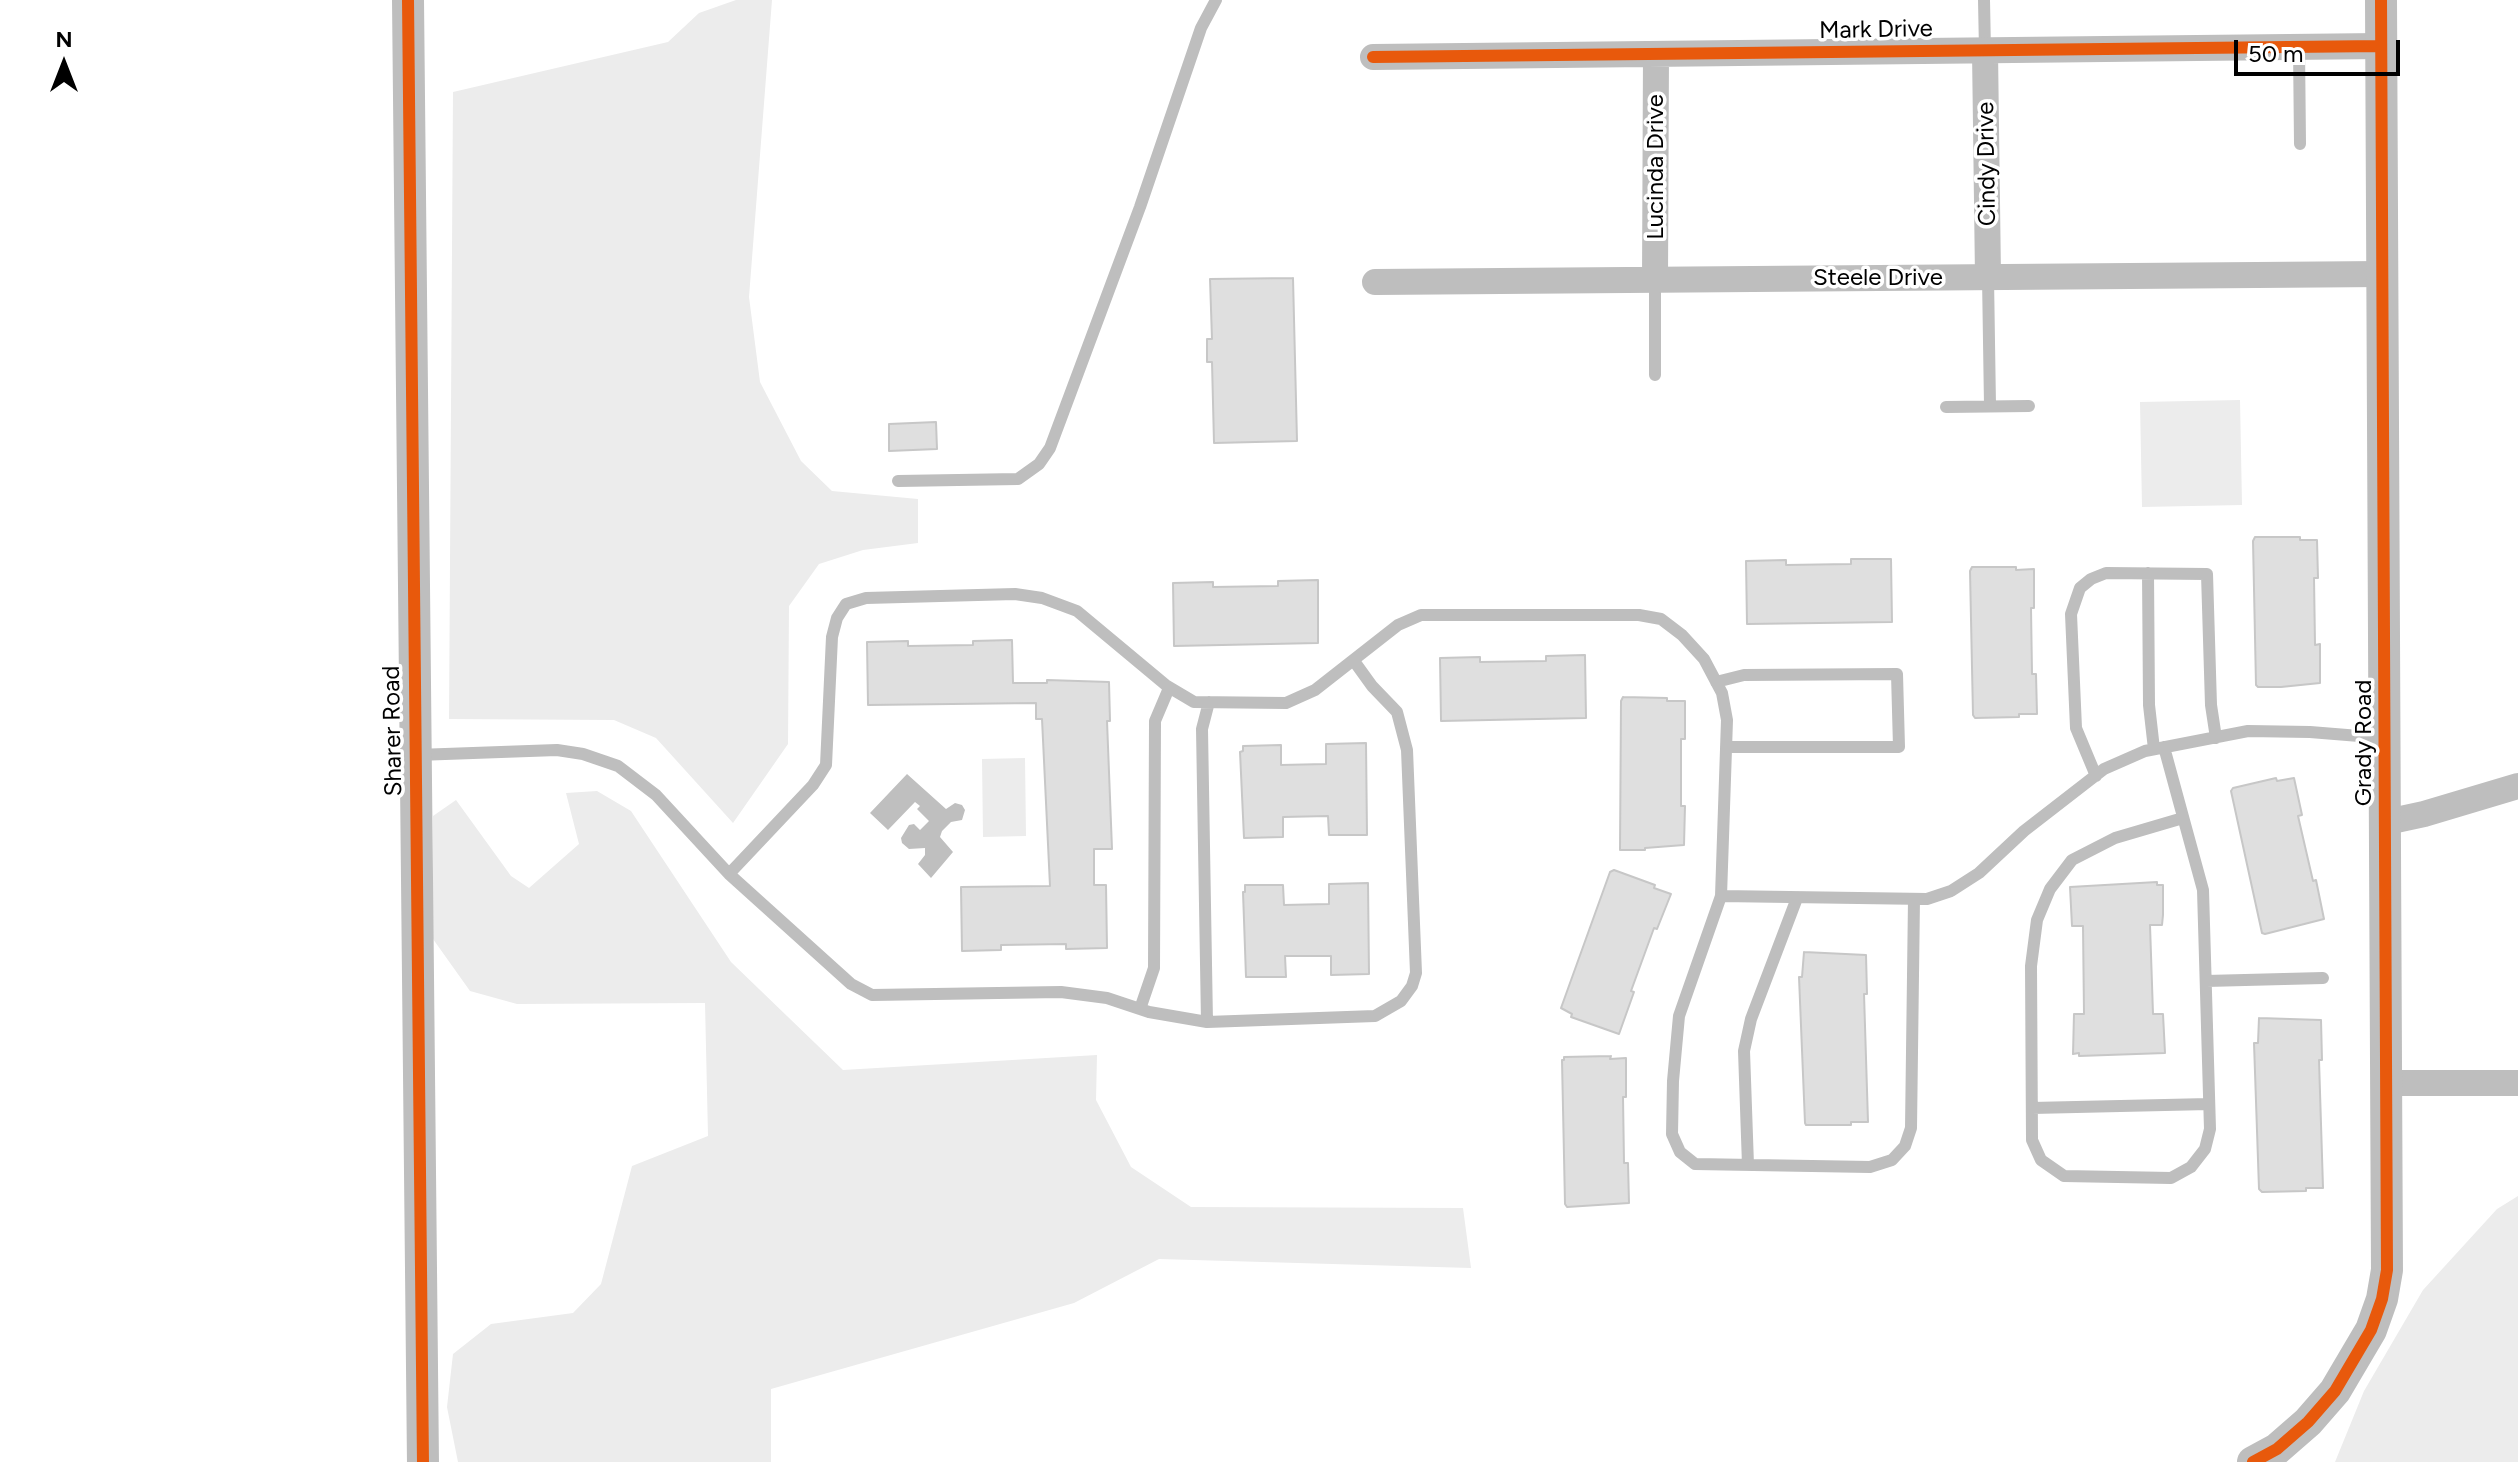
<!DOCTYPE html>
<style>
body{margin:0}
#map{position:relative;width:2518px;height:1462px;overflow:hidden;background:#fff;font-family:Figtree,sans-serif}
canvas{display:block}
.north{position:absolute;left:24px;top:24px;width:80px;height:80px;-webkit-text-stroke:6px #fff;paint-order:stroke;rotate:0deg;font-size:22px;font-weight:700;line-height:32px;text-align:center;color:#000}
.north::after{content:'';display:block;margin:auto;width:28px;height:36px;background:#000;clip-path:polygon(50% 0,100% 100%,50% 72%,0 100%)}
.scale{position:absolute;left:2234px;top:40px;width:166px;height:36px;box-sizing:border-box;border:4px solid #000;border-top:0;padding-left:10px;font-size:24px;line-height:28px;white-space:nowrap;color:#000;-webkit-text-stroke:6px #fff;paint-order:stroke}
</style>
<div id="map">
<canvas width="2518" height="1462"></canvas>
<div class="north">N</div>
<div class="scale">50 m</div>
</div>
<script>
const c = document.querySelector('canvas').getContext('2d');
c.lineJoin = 'round';
function fill(path, color) {
  c.fillStyle = color;
  c.fill(path, 'evenodd');
}
function toPath(rows) {
  const path = new Path2D();
  for (const r of rows) {
    path.moveTo(r[0], r[1]);
    for (let i = 2; i < r.length; i += 2) path.lineTo(r[i], r[i + 1]);
  }
  return path;
}
function strokePath(path, color, width, dash) {
  c.strokeStyle = color;
  c.lineWidth = width;
  c.lineCap = dash ? 'butt' : 'round';
  c.setLineDash(dash || []);
  c.stroke(path);
}
function drawText(font, color, halo, rows, align = 'center') {
  c.font = font + ' Figtree,sans-serif';
  c.lineWidth = 7;
  c.setLineDash([]);
  c.textBaseline = 'middle';
  c.strokeStyle = halo;
  c.fillStyle = color;
  for (const [text, x, y, turn = 0] of rows) {
    c.save();
    c.translate(x, y);
    c.rotate((+turn || 0) * Math.PI / 180);
    c.textAlign = isNaN(turn) ? turn : align;
    if (halo) c.strokeText(text, 0, 0);
    c.fillText(text, 0, 0);
    c.restore();
  }
}
fill(toPath([
 [736,0,772,0,749,297,760,382,801,461,832,491,918,499,918,543,863,550,819,564,789,606,788,744,733,823,656,738,614,720,449,719,453,92,668,42,699,13],
 [2240,400,2242,505,2142,507,2140,402],
 [1025,758,1026,836,983,837,982,759],
 [597,791,631,811,731,962,843,1070,1097,1055,1096,1100,1131,1167,1191,1207,1463,1208,1471,1268,1159,1259,1074,1303,771,1389,771,1462,458,1462,447,1407,453,1354,491,1324,573,1313,601,1284,632,1166,708,1136,705,1003,517,1004,470,991,433,939,433,816,456,800,511,876,529,888,579,844,566,793],
 [2518,1196,2518,1462,2335,1462,2364,1391,2423,1290,2497,1209]
]), '#ececec');
fill(toPath([
 [907,774,946,809,955,803,962,805,965,810,962,820,951,822,942,831,940,837,953,852,931,878,918,864,925,855,925,848,909,849,902,843,901,838,909,825,914,824,920,830,929,821,917,809,920,806,915,802,888,830,870,813]
]), '#bfbfbf');
const building = toPath([
 [1293,278,1297,441,1214,443,1212,362,1207,362,1207,339,1212,339,1210,279,1293,278],
 [936,422,937,449,889,451,889,424,936,422],
 [2255,537,2300,537,2300,540,2317,540,2318,578,2314,578,2315,645,2320,644,2320,683,2281,687,2258,687,2256,685,2253,541,2255,537],
 [1851,559,1891,559,1892,622,1747,624,1746,561,1786,560,1786,565,1851,564,1851,559],
 [1972,567,2016,567,2016,570,2034,569,2034,608,2031,608,2032,674,2036,674,2037,714,2019,714,2019,717,1975,718,1973,715,1970,571,1972,567],
 [1318,580,1318,643,1174,646,1173,583,1213,582,1213,587,1278,586,1278,581,1318,580],
 [1012,640,1013,683,1047,683,1047,680,1109,682,1110,721,1107,721,1112,849,1094,849,1094,885,1106,885,1107,948,1066,949,1066,944,1001,945,1001,950,962,951,961,887,1050,886,1042,719,1036,719,1036,703,868,705,867,642,908,641,908,646,973,645,973,641,1012,640],
 [1585,655,1586,718,1441,721,1440,658,1480,657,1480,662,1546,661,1546,656,1585,655],
 [1623,697,1667,698,1667,701,1685,701,1685,739,1681,739,1681,806,1685,806,1684,845,1645,848,1645,850,1620,850,1621,701,1623,697],
 [1366,743,1367,835,1329,835,1328,816,1283,817,1283,837,1244,838,1240,752,1243,751,1243,746,1281,745,1281,765,1326,764,1326,744,1366,743],
 [2276,778,2277,781,2294,778,2302,815,2298,816,2313,881,2316,880,2324,919,2265,934,2262,933,2231,791,2233,788,2276,778],
 [1614,870,1655,885,1654,888,1671,894,1657,929,1654,928,1631,991,1634,992,1619,1034,1571,1017,1572,1014,1561,1008,1610,872,1614,870],
 [2157,882,2157,885,2163,885,2163,915,2162,925,2150,925,2153,1014,2163,1014,2165,1053,2079,1056,2079,1053,2073,1054,2074,1014,2084,1014,2083,926,2072,926,2070,887,2157,882],
 [1368,883,1369,974,1331,975,1331,956,1285,956,1286,977,1246,977,1243,892,1245,892,1245,885,1283,885,1284,905,1329,904,1329,884,1368,883],
 [1804,952,1866,955,1867,994,1864,994,1868,1122,1851,1122,1851,1125,1806,1125,1805,1123,1799,977,1802,977,1804,952],
 [2259,1018,2321,1020,2322,1060,2319,1060,2323,1188,2306,1188,2306,1191,2262,1192,2259,1189,2254,1043,2258,1043,2259,1018],
 [1611,1056,1610,1059,1626,1058,1626,1097,1623,1097,1624,1163,1628,1163,1629,1203,1567,1207,1565,1204,1562,1060,1564,1060,1564,1057,1611,1056]
]);
fill(building, '#dfdfdf');
strokePath(building, '#c7c7c7', 2);
strokePath(toPath([
 [1984,0,1985,51],
 [2299,47,2300,144],
 [1988,277,1990,406],
 [1655,280,1655,375],
 [1946,407,2029,406],
 [898,481,1018,479,1039,464,1050,448,1140,207,1201,28,1216,0],
 [2148,573,2149,705,2154,749],
 [1716,682,1744,675,1897,674,1899,747,1726,747],
 [2164,747,2203,890,2210,1129,2205,1149,2191,1167,2171,1178,2064,1176,2041,1160,2032,1140,2031,966,2037,920,2050,889,2072,860,2115,838,2183,818],
 [417,755,557,750,583,754,618,766,656,795,729,874,851,984,872,995,1061,992,1107,998,1149,1012,1207,1022,1375,1016,1401,1001,1412,986,1416,973,1407,750,1397,712,1372,686,1354,661],
 [2096,776,2076,728,2071,614,2080,588,2091,579,2106,573,2207,574,2211,705,2216,738],
 [729,874,813,785,826,765,832,637,837,618,846,604,866,598,1015,594,1042,598,1077,611,1167,686,1194,702,1286,703,1315,690,1398,625,1421,615,1639,615,1661,619,1682,635,1704,659,1722,693,1727,720,1721,896,1679,1016,1673,1081,1672,1134,1680,1152,1695,1164,1870,1167,1892,1160,1905,1146,1911,1128,1914,899],
 [1721,896,1927,899,1951,891,1979,873,2024,831,2104,769,2145,751,2248,731,2310,732,2384,738],
 [2206,981,2323,978],
 [1140,1009,1154,968,1155,721,1169,688],
 [1207,1022,1202,729,1209,702],
 [2032,1108,2209,1104],
 [1748,1165,1744,1051,1751,1019,1797,898]
]), '#bebebe', 12);
strokePath(toPath([
 [1985,51,1988,277],
 [1373,57,2380,46],
 [1655,280,1656,54],
 [1375,282,2382,274],
 [2387,822,2424,814,2518,786],
 [2387,1083,2518,1083]
]), '#bebebe', 26);
strokePath(toPath([
 [408,0,423,1462],
 [2253,1462,2277,1449,2308,1422,2335,1391,2371,1330,2382,1299,2387,1270,2381,0]
]), '#bebebe', 32);
strokePath(toPath([
 [408,0,423,1462],
 [1373,57,2380,46],
 [2253,1462,2277,1449,2308,1422,2335,1391,2371,1330,2382,1299,2387,1270,2381,0]
]), '#e8590c', 12);
drawText('24px', '#000', '#fff', [
 ["Mark Drive",1876,30,-1],
 ["Cindy Drive",1987,164,-91],
 ["Lucinda Drive",1656,167,-90],
 ["Steele Drive",1878,278],
 ["Sharer Road",393,731,-91],
 ["Grady Road",2364,743,-90]
]);
</script>
